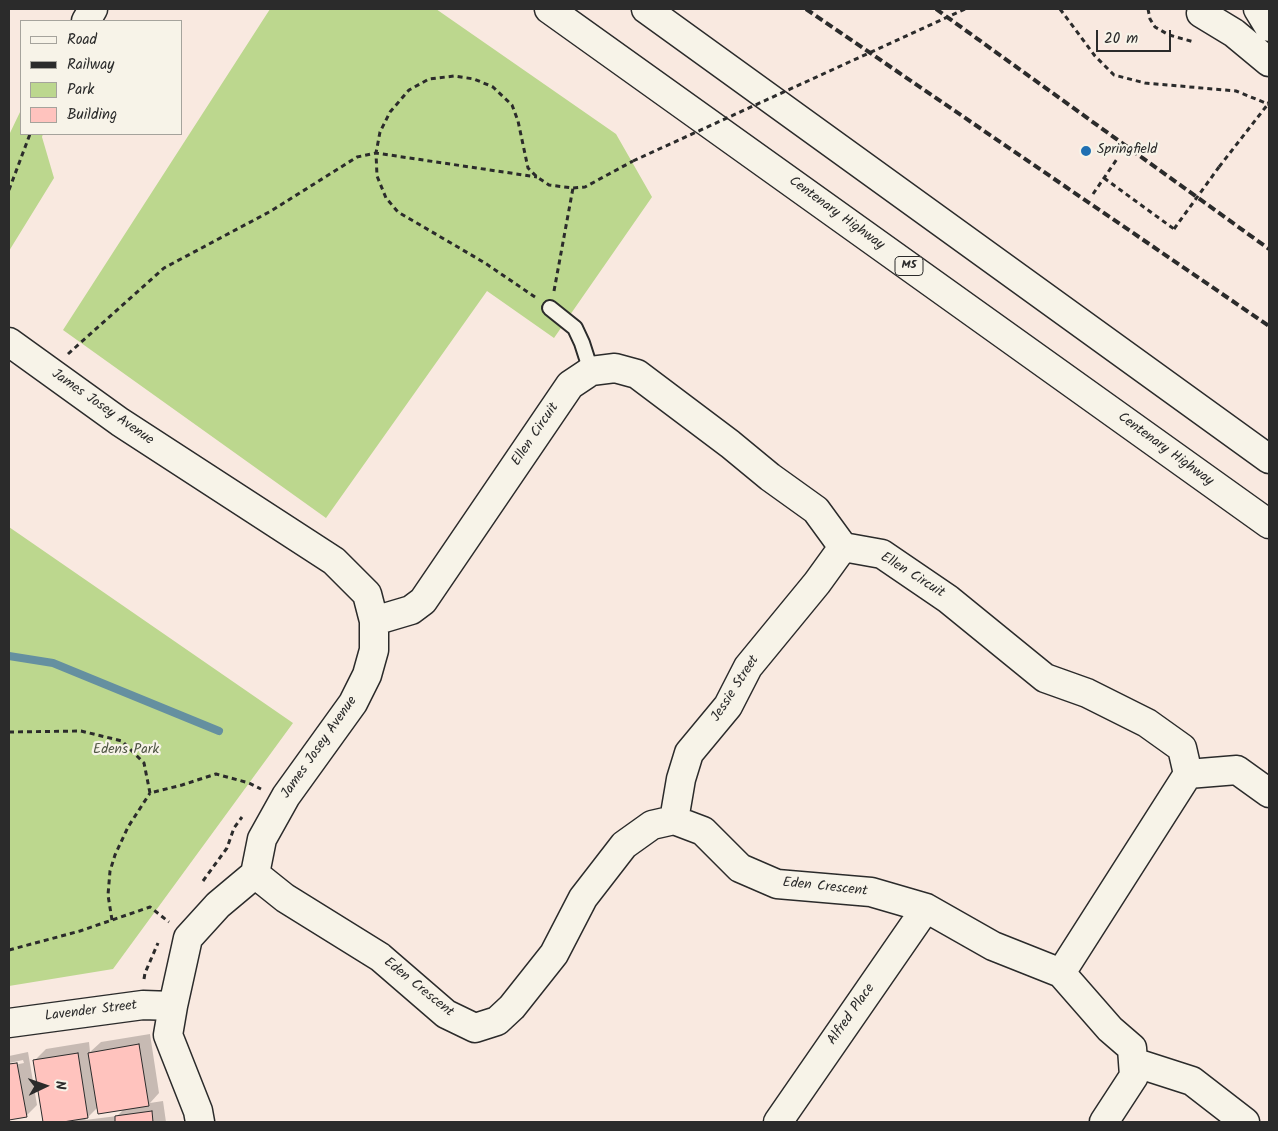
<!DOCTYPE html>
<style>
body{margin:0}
#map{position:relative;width:1278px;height:1131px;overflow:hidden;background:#f9e9e0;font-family:Kalam,sans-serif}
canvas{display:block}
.frame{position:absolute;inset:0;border:10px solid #2b2b2b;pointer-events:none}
.legend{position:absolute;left:20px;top:20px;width:162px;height:115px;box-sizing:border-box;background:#f7f3e8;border:1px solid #a5a39c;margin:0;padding:6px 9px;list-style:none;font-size:15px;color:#2b2b2b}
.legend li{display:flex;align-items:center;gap:10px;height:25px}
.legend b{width:25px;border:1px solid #a5a39c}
.north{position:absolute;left:20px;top:1061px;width:50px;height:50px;-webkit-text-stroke:4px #f7f3e8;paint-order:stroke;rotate:87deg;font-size:14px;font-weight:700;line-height:20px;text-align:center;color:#2b2b2b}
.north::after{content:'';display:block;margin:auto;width:18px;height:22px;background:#2b2b2b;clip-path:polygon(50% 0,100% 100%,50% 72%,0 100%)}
.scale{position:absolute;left:1096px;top:30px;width:75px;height:22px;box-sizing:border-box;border:2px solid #2b2b2b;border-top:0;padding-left:6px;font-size:15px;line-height:18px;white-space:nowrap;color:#2b2b2b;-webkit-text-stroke:4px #f7f3e8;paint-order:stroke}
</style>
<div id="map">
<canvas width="1278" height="1131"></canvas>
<div class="frame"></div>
<ul class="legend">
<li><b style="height:6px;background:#f7f3e8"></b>Road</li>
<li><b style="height:6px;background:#2b2b2b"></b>Railway</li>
<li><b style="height:14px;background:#bcd78e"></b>Park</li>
<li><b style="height:14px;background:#ffc3be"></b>Building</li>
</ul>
<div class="north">N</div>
<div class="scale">20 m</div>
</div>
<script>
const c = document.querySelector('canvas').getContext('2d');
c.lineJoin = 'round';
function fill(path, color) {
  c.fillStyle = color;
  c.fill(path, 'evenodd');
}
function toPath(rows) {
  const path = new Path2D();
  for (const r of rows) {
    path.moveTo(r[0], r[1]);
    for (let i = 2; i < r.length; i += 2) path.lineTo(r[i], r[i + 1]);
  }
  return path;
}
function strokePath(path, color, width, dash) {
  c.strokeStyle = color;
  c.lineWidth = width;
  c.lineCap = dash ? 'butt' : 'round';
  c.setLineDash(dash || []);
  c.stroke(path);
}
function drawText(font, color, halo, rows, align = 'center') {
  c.font = font + ' Kalam,sans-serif';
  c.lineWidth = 4.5;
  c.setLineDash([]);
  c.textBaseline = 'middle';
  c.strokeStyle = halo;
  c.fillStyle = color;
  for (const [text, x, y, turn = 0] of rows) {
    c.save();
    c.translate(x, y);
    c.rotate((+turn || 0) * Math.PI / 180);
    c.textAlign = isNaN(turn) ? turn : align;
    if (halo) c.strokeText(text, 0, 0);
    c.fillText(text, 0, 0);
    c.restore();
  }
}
fill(toPath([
 [270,9,436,9,616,134,652,197,554,338,487,291,326,518,63,330],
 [21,110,21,134,43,134,42,137,54,178,9,251,9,135],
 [9,527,293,723,113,969,9,986]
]), '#bcd78e');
fill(toPath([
 [150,1034,159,1093,150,1103,163,1101,166,1122,71,1122,74,1119,44,1122,35,1060,46,1049,89,1042,90,1052,101,1042],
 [98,1107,124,1109,117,1116,85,1120],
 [28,1052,37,1105,26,1116,9,1119,9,1066,24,1063,23,1060,9,1063,9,1056]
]), '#0003');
strokePath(toPath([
 [9,656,53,663,219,731]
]), '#6590a0', 8);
const building = toPath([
 [139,1044,149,1106,98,1114,88,1053,139,1044],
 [78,1053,88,1118,63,1122,43,1122,33,1060,78,1053],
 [17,1063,27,1117,9,1120,9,1064,17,1063],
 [152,1111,153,1122,115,1122,115,1116,152,1111]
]);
fill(building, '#ffc3be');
strokePath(building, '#2b2b2b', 1);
const service = toPath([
 [550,308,575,328,582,343,591,371]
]);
const minor = toPath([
 [1258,9,1269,27],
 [1201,13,1234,33,1269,62],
 [86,21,93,9],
 [9,342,120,422,334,561,367,594,374,621,374,650,367,675,353,703,286,796,262,839,255,874,218,905,188,938,173,1006,168,1035,198,1111,200,1122],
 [374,621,411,610,423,601,570,385,591,371,615,368,637,374,730,444,770,477,816,510,843,547,882,554,948,599,1045,678,1087,693,1147,723,1182,748,1188,774,1061,973],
 [1188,774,1237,770,1269,793],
 [674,820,681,779,689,753,728,706,748,667,817,583,843,547],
 [255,874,285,898,380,957,446,1014,475,1028,497,1021,512,1007,554,954,583,898,624,845,652,825,674,820,703,831,740,868,777,884,871,892,926,908,993,946,1061,973,1110,1029,1132,1048,1134,1076,1104,1122],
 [9,1023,143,1005,173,1006],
 [1133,1062,1192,1081,1245,1122],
 [778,1122,926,908]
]);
const motorway = toPath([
 [549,9,1269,524],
 [646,9,1269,459]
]);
strokePath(service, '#2b2b2b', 18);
strokePath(minor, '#2b2b2b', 31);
strokePath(motorway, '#2b2b2b', 31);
strokePath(toPath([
 [1060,9,1095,56,1114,75,1145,83,1236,91,1268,104,1269,102],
 [1148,9,1150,19,1155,27,1169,35,1194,42],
 [1219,167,1268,104],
 [1104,178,1174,229],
 [9,190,30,134],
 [1093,194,1117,159],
 [554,291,573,188],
 [535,297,485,263,398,212,386,198,377,176,376,153,380,132,390,112,409,90,429,79,454,76,474,79,493,87,512,105,518,121,528,168,537,177,549,185,573,188,585,187,633,161],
 [68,354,164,268,271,211,357,157,376,153,537,177],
 [9,732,81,731,122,741,144,763,150,793,182,785,216,774,249,783,261,789],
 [203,881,227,848,234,828,242,817],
 [112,920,108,895,110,871,115,855,128,827,150,793],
 [9,950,80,931,150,907,169,922],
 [144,979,145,973,158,943]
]), '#2b2b2b', 3, [5, 4]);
strokePath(service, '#f7f3e8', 14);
strokePath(minor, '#f7f3e8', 28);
strokePath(motorway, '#f7f3e8', 28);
strokePath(toPath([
 [806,9,1269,326],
 [936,9,1269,249]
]), '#2b2b2b', 4, [8, 4]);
strokePath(toPath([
 [633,161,965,9],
 [1174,229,1219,167]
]), '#2b2b2b', 3, [5, 4]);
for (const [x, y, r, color] of [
 [1086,151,6,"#1f6fb2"]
]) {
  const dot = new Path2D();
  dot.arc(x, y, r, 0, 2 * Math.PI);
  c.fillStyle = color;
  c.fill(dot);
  strokePath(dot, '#f7f3e8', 2);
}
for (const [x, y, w] of [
 [909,266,28]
]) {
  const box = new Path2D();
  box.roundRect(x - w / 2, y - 9.5, w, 19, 4);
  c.fillStyle = '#f7f3e8';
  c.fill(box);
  strokePath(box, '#2b2b2b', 1);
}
drawText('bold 12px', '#2b2b2b', null, [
 ["M5",909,266]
]);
drawText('14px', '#2b2b2b', '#f7f3e8', [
 ["Springfield",1097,151]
], 'left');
drawText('14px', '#2b2b2b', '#f7f3e8', [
 ["Centenary Highway",836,214,36],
 ["James Josey Avenue",102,408,35],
 ["Ellen Circuit",536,435,-56],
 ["Centenary Highway",1165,450,36],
 ["Ellen Circuit",912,576,32],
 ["Jessie Street",736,689,-57],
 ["James Josey Avenue",320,748,-55],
 ["Eden Crescent",825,888,6],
 ["Eden Crescent",418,988,39],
 ["Lavender Street",91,1012,-7],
 ["Alfred Place",852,1015,-55]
]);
drawText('14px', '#4f5644', '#f7f3e8', [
 ["Edens Park",126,751]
]);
</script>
